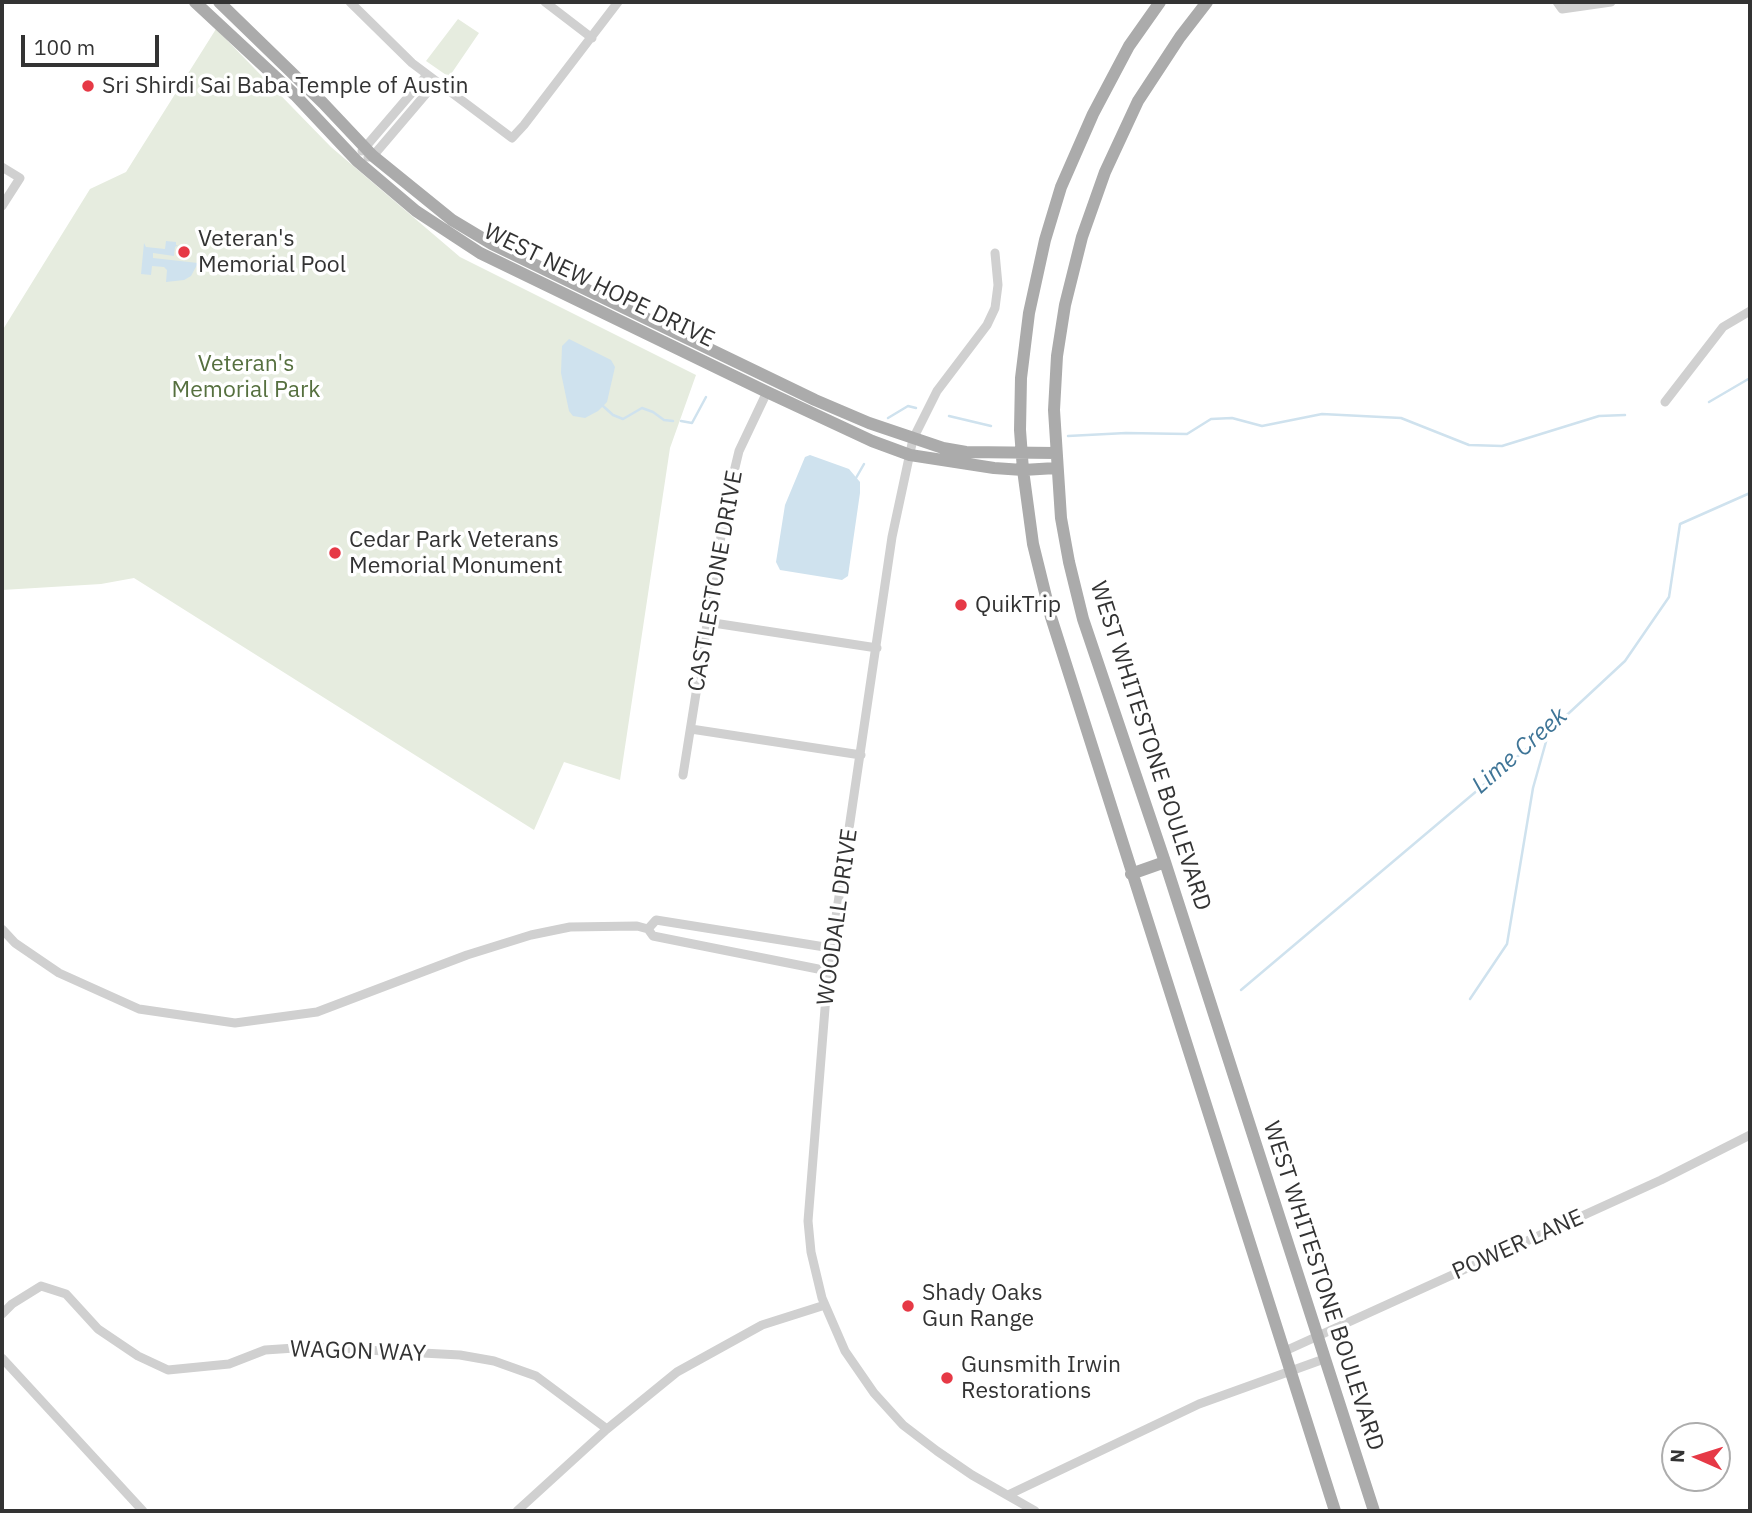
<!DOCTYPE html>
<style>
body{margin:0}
#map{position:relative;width:1752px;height:1513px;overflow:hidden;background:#fff;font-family:"IBM Plex Sans",sans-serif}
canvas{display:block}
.frame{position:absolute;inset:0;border:4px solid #333;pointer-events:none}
.north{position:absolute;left:1661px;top:1422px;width:70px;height:70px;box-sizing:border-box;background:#fff;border:2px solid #adadad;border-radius:50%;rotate:273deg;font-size:19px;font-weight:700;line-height:28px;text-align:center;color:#333}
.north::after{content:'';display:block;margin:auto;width:24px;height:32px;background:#e63946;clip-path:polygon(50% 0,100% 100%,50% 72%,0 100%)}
.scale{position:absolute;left:21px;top:35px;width:138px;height:32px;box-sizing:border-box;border:4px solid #333;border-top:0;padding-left:9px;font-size:21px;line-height:24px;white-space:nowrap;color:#333;-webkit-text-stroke:5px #fff;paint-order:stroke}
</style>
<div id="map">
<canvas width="1752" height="1513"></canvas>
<div class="frame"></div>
<div class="north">N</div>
<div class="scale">100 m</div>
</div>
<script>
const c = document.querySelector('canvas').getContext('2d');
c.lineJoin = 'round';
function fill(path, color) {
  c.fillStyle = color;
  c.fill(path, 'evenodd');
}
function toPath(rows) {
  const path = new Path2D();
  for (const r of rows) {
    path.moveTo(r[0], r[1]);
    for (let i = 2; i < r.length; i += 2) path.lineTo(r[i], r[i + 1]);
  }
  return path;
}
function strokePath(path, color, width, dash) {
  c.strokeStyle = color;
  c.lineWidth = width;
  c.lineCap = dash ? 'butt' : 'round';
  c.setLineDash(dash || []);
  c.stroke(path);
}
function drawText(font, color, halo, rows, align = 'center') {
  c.font = font + ' "IBM Plex Sans",sans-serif';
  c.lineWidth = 7;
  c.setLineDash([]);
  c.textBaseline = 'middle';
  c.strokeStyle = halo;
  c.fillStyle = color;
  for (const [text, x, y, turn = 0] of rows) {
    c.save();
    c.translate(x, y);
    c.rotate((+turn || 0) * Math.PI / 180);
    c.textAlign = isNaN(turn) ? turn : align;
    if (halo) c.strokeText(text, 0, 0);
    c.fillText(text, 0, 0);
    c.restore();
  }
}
fill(toPath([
 [458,19,479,33,449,77,426,61],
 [216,29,331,147,460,257,696,375,670,448,620,780,564,762,534,830,134,578,101,584,2,590,2,331,90,189,126,172]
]), '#e6ecdf');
fill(toPath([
 [166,241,176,242,176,245,178,245,175,247,174,256,153,253,153,258,198,263,191,276,184,280,166,282,167,270,164,267,152,266,151,275,141,274,144,243,146,247,165,249],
 [569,339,611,360,615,367,607,402,598,411,585,418,573,416,569,411,561,373,562,346],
 [810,455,849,469,860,482,860,493,848,576,842,580,780,570,776,562,785,505,805,457]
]), '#cfe2ee');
strokePath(toPath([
 [1709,402,1750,378],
 [603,406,613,415,623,419,642,408,653,412,664,420,673,421],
 [949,416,991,426],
 [888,418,908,406,916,408],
 [681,421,692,423,706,397],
 [1068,436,1126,433,1187,434,1211,419,1232,418,1262,426,1322,414,1401,418,1469,445,1502,446,1599,416,1625,415],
 [856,478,864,464],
 [1241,990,1569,713,1625,661,1669,597,1680,524,1750,493],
 [1470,999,1507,944,1533,788,1549,731]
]), '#cfe2ee', 2.5);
strokePath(toPath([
 [350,2,412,63,512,138,524,125,618,2],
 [545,2,592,38],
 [1557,2,1562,9,1611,2],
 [362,151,427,75],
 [368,157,373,156,436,82],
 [2,167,20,178,2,206],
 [995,253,998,285,995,308,987,325,937,391,913,439,892,537,828,971,808,1221,811,1252,822,1298,845,1351,874,1393,903,1425,937,1451,972,1475,1035,1511],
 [1665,402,1723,327,1750,311],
 [707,622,877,648],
 [691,729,861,755],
 [683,775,726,505,739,451,767,392],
 [2,929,15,943,59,973,139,1009,235,1023,317,1012,467,955,531,935,570,927,637,926,648,929,653,936,828,971],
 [648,929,656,920,831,948],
 [2,1314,12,1304,41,1286,66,1294,98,1329,138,1356,168,1370,229,1364,265,1350,310,1347,460,1355,494,1361,536,1376,607,1429],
 [1285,1351,1661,1180,1750,1135],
 [2,1358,143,1511],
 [1008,1495,1199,1404,1324,1359],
 [517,1511,607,1429,677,1372,762,1325,825,1305]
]), '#d0d0d0', 9);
strokePath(toPath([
 [195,2,295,95,357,161,416,211,480,253,767,392,872,441,910,455,994,468,1023,470,1056,468],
 [219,2,323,103,373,156,452,220,492,244,815,400,869,423,943,448,966,452,1056,453],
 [1160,2,1129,46,1093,114,1061,187,1045,240,1029,313,1021,378,1020,430,1023,470,1033,544,1051,617,1335,1511],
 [1207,2,1180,37,1138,101,1105,172,1082,237,1065,305,1057,356,1054,410,1061,518,1069,562,1083,619,1165,862,1374,1511],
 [1131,874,1165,862]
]), '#ababab', 12);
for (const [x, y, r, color] of [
 [88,86,7,"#e63946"],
 [184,252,7,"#e63946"],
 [335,553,7,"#e63946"],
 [961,605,7,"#e63946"],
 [908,1306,7,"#e63946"],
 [947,1378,7,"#e63946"]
]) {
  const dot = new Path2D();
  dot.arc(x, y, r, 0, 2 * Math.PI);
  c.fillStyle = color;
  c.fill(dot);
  strokePath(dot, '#fff', 2.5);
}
drawText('23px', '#333', '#fff', [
 ["Sri Shirdi Sai Baba Temple of Austin",102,86],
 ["Veteran's",198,239],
 ["Memorial Pool",198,265],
 ["Cedar Park Veterans",349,540],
 ["Memorial Monument",349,566],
 ["QuikTrip",975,605],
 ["Shady Oaks",922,1293],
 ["Gun Range",922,1319],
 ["Gunsmith Irwin",961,1365],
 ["Restorations",961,1391]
], 'left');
drawText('23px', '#333', '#fff', [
 ["WEST NEW HOPE DRIVE",599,286,26],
 ["CASTLESTONE DRIVE",716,581,-80],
 ["WEST WHITESTONE BOULEVARD",1150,746,72],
 ["WOODALL DRIVE",838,917,-82],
 ["POWER LANE",1518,1245,-24],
 ["WEST WHITESTONE BOULEVARD",1323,1286,72],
 ["WAGON WAY",358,1352,2]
]);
drawText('23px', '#56703f', '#fff', [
 ["Veteran's",246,364],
 ["Memorial Park",246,390]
]);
drawText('italic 24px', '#3f7597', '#fff', [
 ["Lime Creek",1520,751,-41]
]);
</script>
